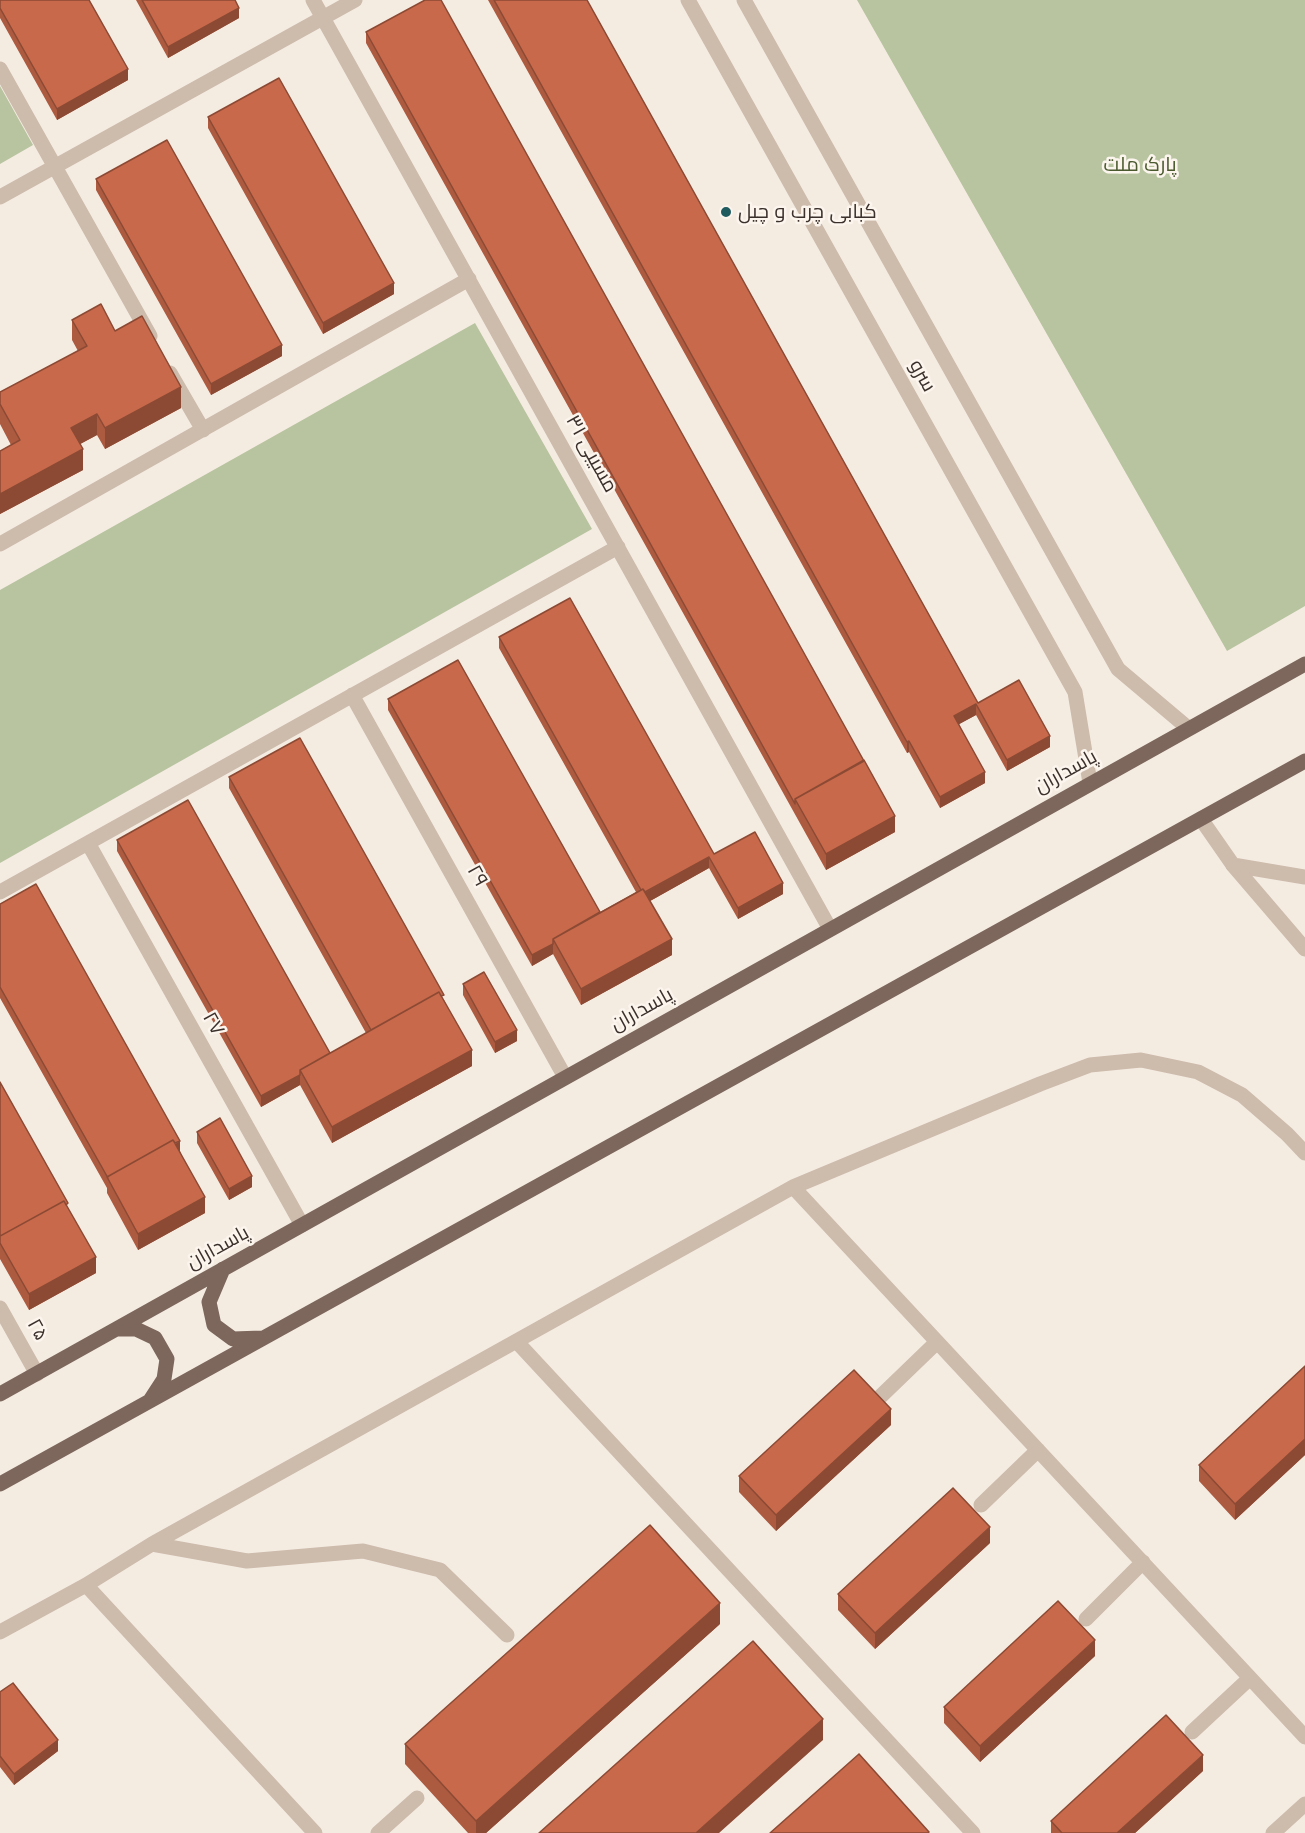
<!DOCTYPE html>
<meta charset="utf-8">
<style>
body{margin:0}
canvas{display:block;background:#f4ebe1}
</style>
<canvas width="1305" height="1833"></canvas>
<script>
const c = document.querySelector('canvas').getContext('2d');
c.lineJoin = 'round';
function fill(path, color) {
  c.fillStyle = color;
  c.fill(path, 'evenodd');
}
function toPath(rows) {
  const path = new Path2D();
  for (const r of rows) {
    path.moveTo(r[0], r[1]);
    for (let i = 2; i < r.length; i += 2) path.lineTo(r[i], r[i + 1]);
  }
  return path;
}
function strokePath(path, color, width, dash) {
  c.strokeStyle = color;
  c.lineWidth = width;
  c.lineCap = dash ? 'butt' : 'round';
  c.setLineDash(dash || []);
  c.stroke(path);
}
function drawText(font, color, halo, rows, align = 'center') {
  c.font = font + ' Helvetica,Cairo,sans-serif';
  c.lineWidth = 5;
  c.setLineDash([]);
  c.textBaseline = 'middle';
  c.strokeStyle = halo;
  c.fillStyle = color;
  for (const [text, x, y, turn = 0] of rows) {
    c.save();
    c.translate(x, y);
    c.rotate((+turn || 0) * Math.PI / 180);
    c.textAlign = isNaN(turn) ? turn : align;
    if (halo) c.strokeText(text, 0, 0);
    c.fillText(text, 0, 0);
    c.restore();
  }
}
fill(toPath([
 [857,0,1305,0,1305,606,1227,651],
 [0,86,33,145,0,164],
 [475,323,592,529,0,863,0,590]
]), '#b8c4a0');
strokePath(toPath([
 [793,1187,1305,1737],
 [517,1342,973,1833],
 [881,1396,937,1342],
 [981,1505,1038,1450],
 [152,1544,793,1187,1040,1084,1090,1065,1141,1060,1198,1072,1242,1095,1287,1134,1305,1153],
 [86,1585,315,1833],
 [1086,1619,1143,1562],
 [0,1632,86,1585,152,1544,247,1561,363,1551,440,1570,507,1635],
 [1192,1732,1250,1678],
 [378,1833,417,1798],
 [1273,1833,1305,1804]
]), '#cdbbac', 15);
strokePath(toPath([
 [313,0,830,929],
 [0,69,150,336],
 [0,197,355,0],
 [170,373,203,430],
 [0,544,469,279],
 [352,695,565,1077],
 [1201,819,1233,865,1305,877],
 [88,843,302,1225],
 [0,892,618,547],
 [0,1308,37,1374]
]), '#cdbbac', 15);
strokePath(toPath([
 [688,0,1075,692,1090,783],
 [744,0,1118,669,1188,728],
 [1233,865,1305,949]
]), '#cdbbac', 15);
strokePath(toPath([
 [223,1269,209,1302,214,1325,233,1339,262,1338],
 [117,1329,136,1329,155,1338,167,1359,164,1379,151,1399],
 [0,1394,1305,664],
 [0,1484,1305,761]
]), '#7d675c', 15);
fill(toPath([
 [0,0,128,80,57,120,0,18],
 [136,0,235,0,239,18,168,58],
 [488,0,587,0,978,703,1050,747,1007,771,976,715,959,724,985,783,940,808,909,752,907,753],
 [366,32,895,832,826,870,366,43],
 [208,117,394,294,323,334,208,128],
 [96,179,282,356,211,395,96,190],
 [72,320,115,331,181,408,105,449,97,435,80,444,83,470,0,514,0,451,11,445,0,424,0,392,78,351,72,340],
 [499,637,714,854,783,894,738,919,709,868,650,901,672,955,581,1005,553,954,532,966,388,710,388,699,600,912,636,892,499,648],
 [229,777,444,1000,472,1066,332,1143,300,1085,261,1107,117,851,117,840,330,1053,366,1033,229,788],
 [0,904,180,1151,205,1213,138,1250,107,1193,107,1188,0,998],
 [463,984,517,1041,495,1053,463,995],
 [0,1082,68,1209,96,1273,29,1310,0,1259],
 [197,1132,252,1187,229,1200,197,1143],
 [1305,1366,1305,1455,1235,1520,1199,1481,1199,1465],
 [891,1425,776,1531,739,1492,739,1476],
 [990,1543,875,1649,838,1610,838,1594],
 [720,1624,486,1833,468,1833,405,1764,405,1744],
 [1095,1656,980,1762,944,1723,944,1707],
 [0,1692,58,1751,14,1785,0,1767],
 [1203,1771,1135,1833,1051,1833,1051,1821]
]), '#ac5a40');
fill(toPath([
 [239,8,239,18,168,58,168,47],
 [128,69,128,80,57,120,57,109],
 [394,283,394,294,323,334,323,323],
 [282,345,282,356,211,395,211,384],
 [181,387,181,408,105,449,105,428],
 [97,414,97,435,71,449,71,428],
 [83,449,83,470,0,514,0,494],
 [976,704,976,715,954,727,954,716],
 [1050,736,1050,747,1007,771,1007,760],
 [909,741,909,752,907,753,907,742],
 [985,772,985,783,940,808,940,797],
 [895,816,895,832,826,870,826,854],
 [709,857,709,868,643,905,643,894],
 [783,883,783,894,738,919,738,908],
 [672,939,672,955,581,1005,581,989],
 [553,944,553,954,532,966,532,955],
 [517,1030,517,1041,495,1053,495,1042],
 [472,1050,472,1066,332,1143,332,1127],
 [300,1075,300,1085,261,1107,261,1096],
 [180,1141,180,1152,109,1181],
 [252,1176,252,1187,229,1200,229,1189],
 [205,1197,205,1213,138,1250,138,1234],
 [96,1257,96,1273,29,1310,29,1294],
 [891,1409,891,1425,776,1531,776,1515],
 [1305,1439,1305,1455,1235,1520,1235,1504],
 [990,1527,990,1543,875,1649,875,1633],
 [720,1603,720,1624,486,1833,476,1833,476,1821],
 [1095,1640,1095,1656,980,1762,980,1746],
 [823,1719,823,1740,719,1833,696,1833],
 [58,1740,58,1751,14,1785,14,1774],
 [1203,1755,1203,1771,1135,1833,1117,1833]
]), '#8c4a34');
const building = toPath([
 [0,0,89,0,128,69,57,109,0,8,0,0],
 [142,0,235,0,239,8,168,47,142,0],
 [425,0,441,0,864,761,795,799,795,804,366,32,425,0],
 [494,0,587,0,978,703,1019,680,1050,736,1007,760,976,704,954,716,985,772,940,797,909,741,907,742,494,0],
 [279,78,394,283,323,323,208,117,279,78],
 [167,140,282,345,211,384,96,179,167,140],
 [101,304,115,331,142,316,181,387,105,428,97,414,71,428,83,449,0,494,0,451,20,440,0,404,0,392,87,346,72,320,101,304],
 [570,598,714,854,755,832,783,883,738,908,709,857,645,892,643,889,641,890,499,637,570,598],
 [458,660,600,912,553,939,553,944,532,955,388,699,458,660],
 [300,738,444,995,441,996,439,992,371,1030,229,777,300,738],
 [864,760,895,816,826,854,795,799,864,760],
 [188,800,330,1053,300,1070,300,1075,261,1096,117,840,188,800],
 [36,884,180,1141,175,1143,173,1140,107,1177,108,1178,0,987,0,904,36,884],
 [643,889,672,939,581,989,553,939,643,889],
 [484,972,517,1030,495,1042,463,984,484,972],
 [439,992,472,1050,332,1127,300,1070,439,992],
 [0,1082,68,1203,66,1205,64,1201,0,1236,0,1082],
 [220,1118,252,1176,229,1189,197,1132,220,1118],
 [173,1140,205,1197,138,1234,107,1177,173,1140],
 [64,1201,96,1257,29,1294,0,1243,0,1236,64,1201],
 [1305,1366,1305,1439,1235,1504,1199,1465,1305,1366],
 [854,1370,891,1409,776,1515,739,1476,854,1370],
 [953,1488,990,1527,875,1633,838,1594,953,1488],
 [650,1525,720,1603,476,1821,405,1744,650,1525],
 [1058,1601,1095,1640,980,1746,944,1707,1058,1601],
 [753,1641,823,1719,696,1833,539,1833,753,1641],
 [13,1683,58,1740,14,1774,0,1756,0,1692,13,1683],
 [1166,1715,1203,1755,1117,1833,1062,1833,1051,1821,1166,1715],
 [859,1754,929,1832,928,1833,770,1833,859,1754]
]);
fill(building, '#c8694b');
strokePath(building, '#8c4a34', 1.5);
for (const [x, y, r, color] of [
 [726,212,6,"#1f5a5e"]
]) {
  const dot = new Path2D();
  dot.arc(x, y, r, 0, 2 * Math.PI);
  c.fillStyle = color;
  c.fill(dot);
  strokePath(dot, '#fbf5ee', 2);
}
drawText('20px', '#4a5a2e', '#fbf5ee', [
 ["پارک ملت",1140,165]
]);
drawText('20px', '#3b302b', '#fbf5ee', [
 ["کبابی چرب و چیل",738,212]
], 'left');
drawText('20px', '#3b302b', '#fbf5ee', [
 ["سرو",922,376,61],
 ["۳۱ مسیبی",591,454,61],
 ["پاسداران",1066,772,-29],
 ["۲۹",477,876,61],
 ["پاسداران",642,1010,-29],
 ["۲۷",213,1024,61],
 ["پاسداران",218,1248,-29],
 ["۲۵",37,1330,61]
]);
</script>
